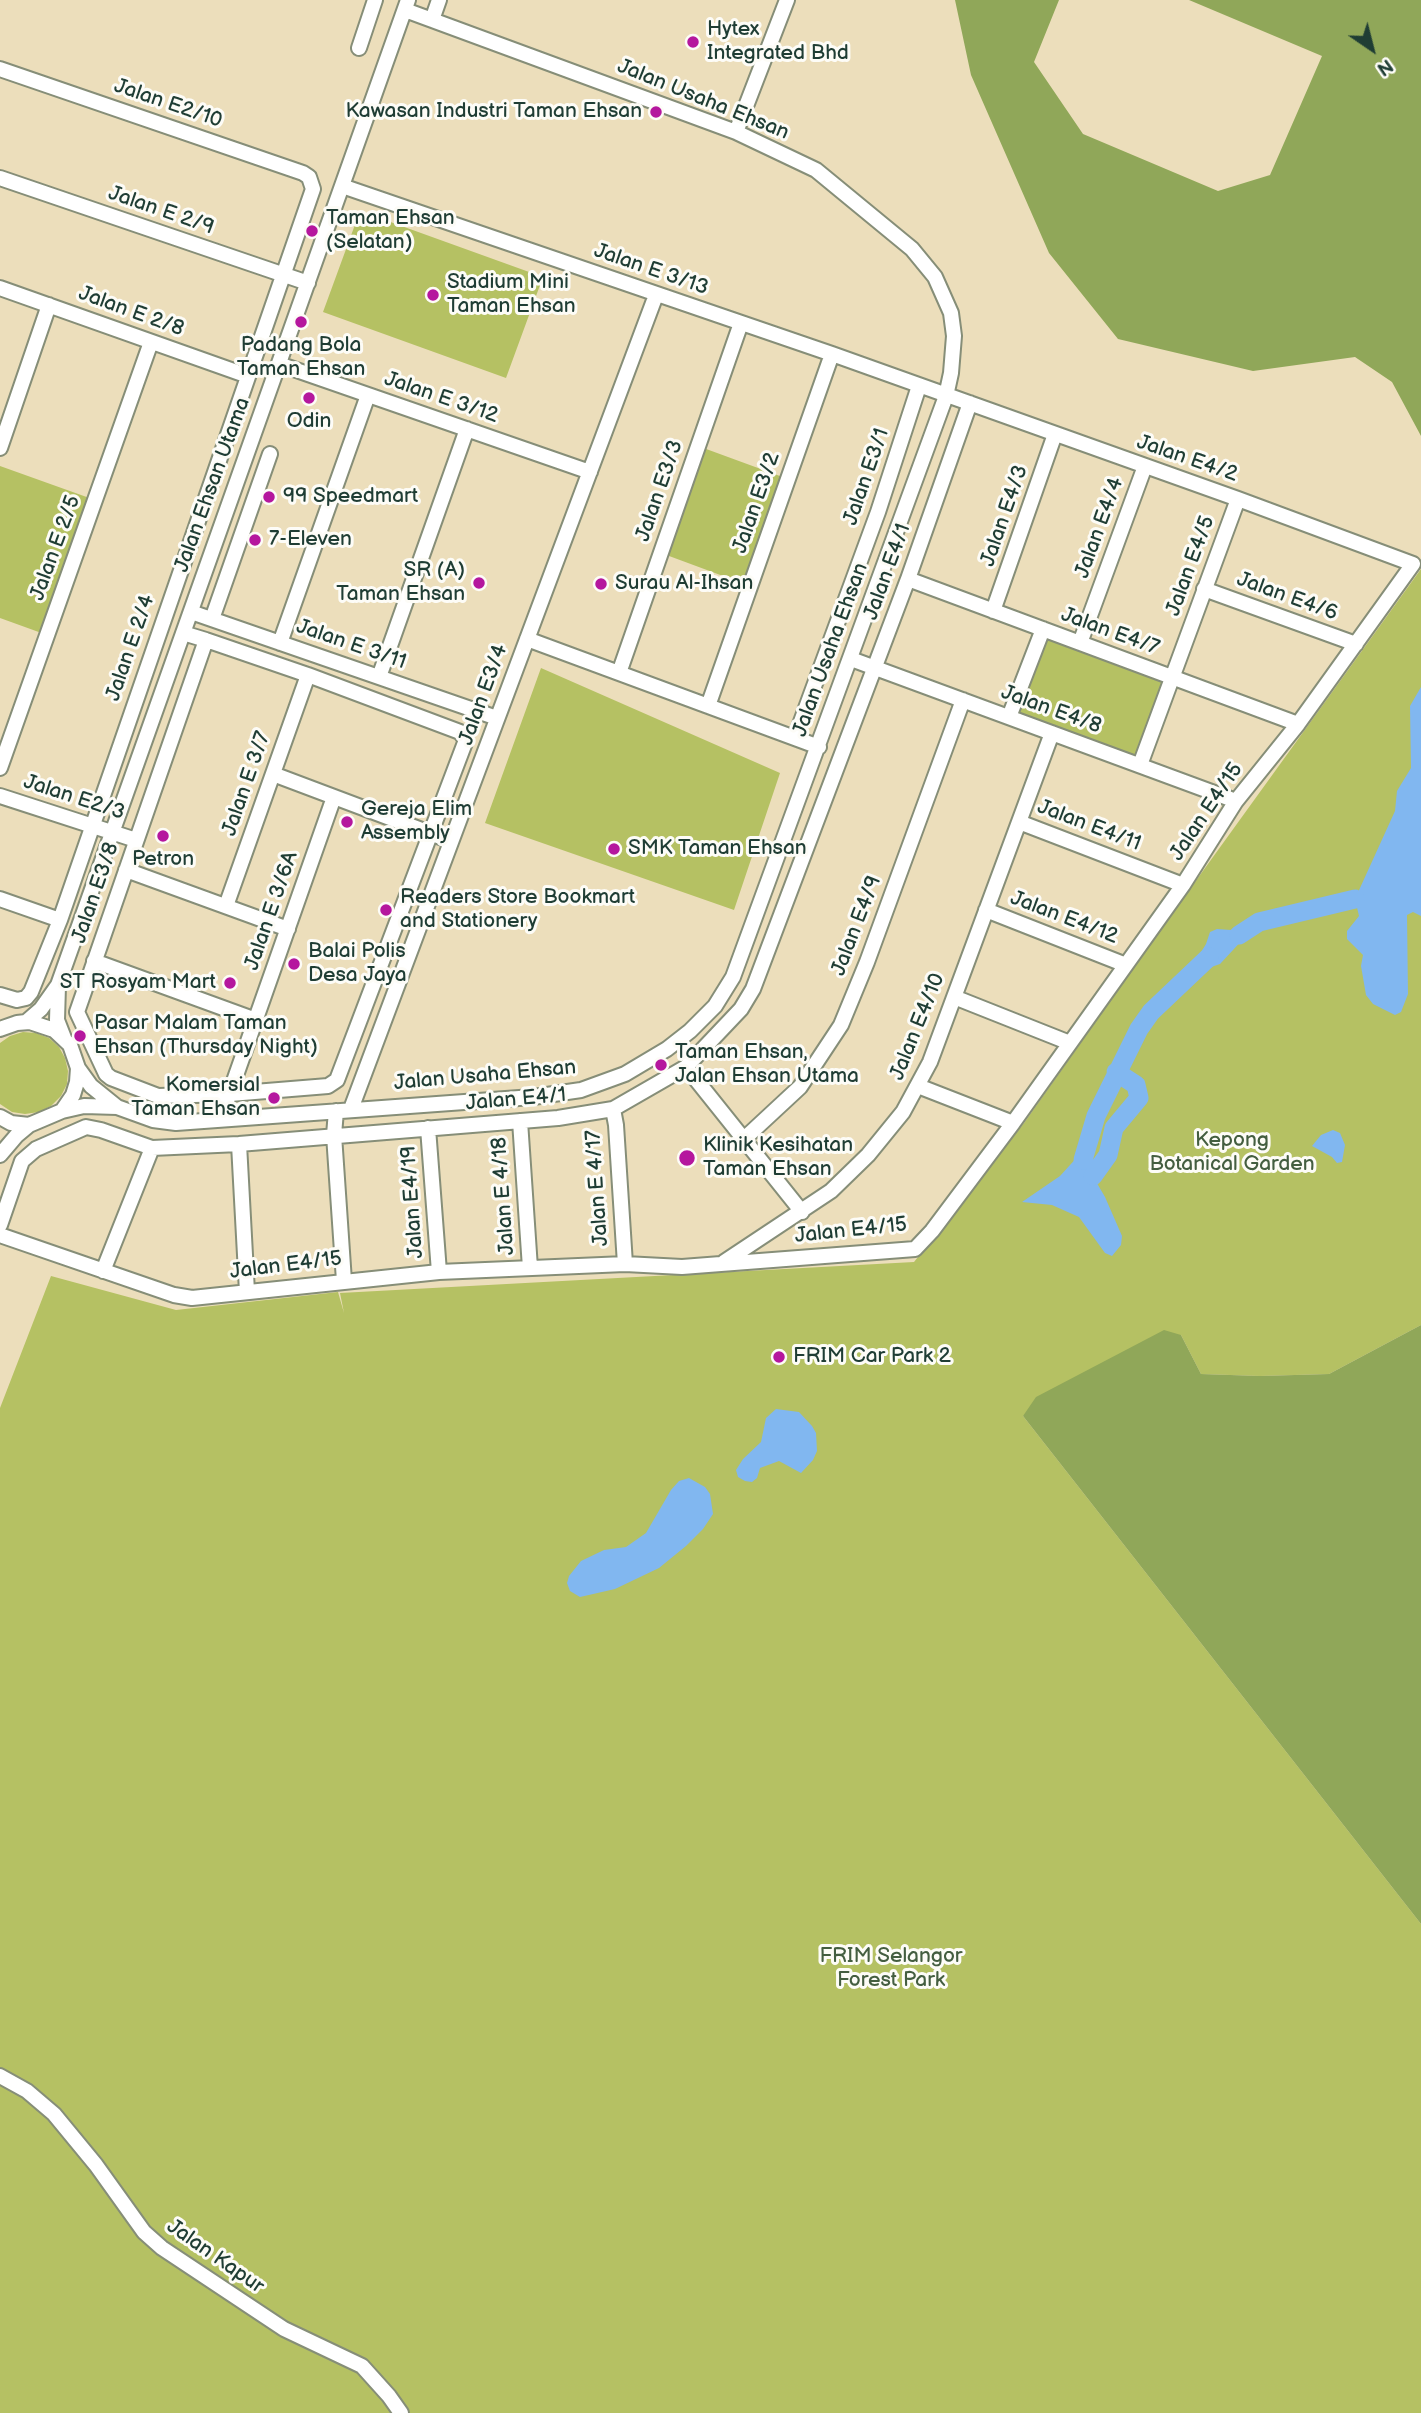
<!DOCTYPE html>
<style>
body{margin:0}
#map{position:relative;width:1421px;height:2413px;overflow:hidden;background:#ecdebb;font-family:"Balsamiq Sans",sans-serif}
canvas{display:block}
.north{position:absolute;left:1337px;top:14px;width:70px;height:70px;-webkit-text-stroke:5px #fdfcf7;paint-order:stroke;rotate:145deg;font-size:19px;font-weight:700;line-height:28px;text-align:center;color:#1f3d34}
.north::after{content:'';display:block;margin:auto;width:24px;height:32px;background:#1f3d34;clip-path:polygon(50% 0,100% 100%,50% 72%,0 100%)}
</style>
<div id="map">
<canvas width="1421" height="2413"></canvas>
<div class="north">N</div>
</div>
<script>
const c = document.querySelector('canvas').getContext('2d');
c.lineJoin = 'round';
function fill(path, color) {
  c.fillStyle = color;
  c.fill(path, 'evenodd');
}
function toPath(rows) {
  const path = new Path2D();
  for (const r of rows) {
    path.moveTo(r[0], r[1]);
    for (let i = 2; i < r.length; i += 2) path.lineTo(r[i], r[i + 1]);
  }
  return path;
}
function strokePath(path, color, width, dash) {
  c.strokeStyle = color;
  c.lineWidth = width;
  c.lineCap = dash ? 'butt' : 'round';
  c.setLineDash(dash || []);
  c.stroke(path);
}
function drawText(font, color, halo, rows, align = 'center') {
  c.font = font + ' "Balsamiq Sans",sans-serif';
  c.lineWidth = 6;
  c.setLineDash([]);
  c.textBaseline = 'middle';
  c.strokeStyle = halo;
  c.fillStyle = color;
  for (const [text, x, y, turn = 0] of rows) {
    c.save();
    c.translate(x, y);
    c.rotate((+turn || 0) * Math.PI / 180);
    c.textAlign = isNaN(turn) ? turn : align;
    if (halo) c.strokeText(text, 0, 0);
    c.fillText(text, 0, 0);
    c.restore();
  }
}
fill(toPath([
 [360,211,543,277,506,378,323,312],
 [698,446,788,479,750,586,661,553],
 [0,466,95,500,47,635,0,618],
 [1421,569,1421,1325,1329,1374,1260,1376,1201,1374,1181,1335,1023,1416,1421,1924,1421,2413,0,2413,0,1408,51,1276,176,1310,338,1292,344,1313,340,1293,914,1262,1024,1123,1174,911],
 [1043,629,1172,677,1140,765,1009,717],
 [541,668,780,773,734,910,485,823],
 [23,1032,36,1033,49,1038,59,1047,65,1058,68,1071,67,1084,61,1096,51,1106,39,1112,25,1114,12,1112,0,1104,0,1043,10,1036]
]), '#b5c163');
fill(toPath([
 [955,0,1059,0,1034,62,1083,134,1218,191,1270,175,1322,56,1189,0,1421,0,1421,436,1392,382,1355,357,1253,371,1118,339,1049,253,971,75],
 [1421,1325,1421,1924,1023,1416,1036,1397,1164,1330,1181,1335,1201,1374,1260,1376,1329,1374]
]), '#90a759');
fill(toPath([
 [1421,687,1421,916,1413,912,1407,915,1408,994,1401,1012,1395,1015,1373,1004,1366,995,1361,966,1363,955,1347,939,1347,931,1359,916,1355,899,1395,811,1397,791,1411,768,1410,706],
 [1259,922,1220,964,1191,974,1192,967,1206,944,1210,932,1217,929,1231,930],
 [1333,1130,1340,1133,1345,1145,1342,1162,1337,1163,1332,1157,1312,1146,1321,1135],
 [1080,1154,1105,1197,1122,1236,1121,1245,1112,1256,1105,1253,1079,1217,1052,1205,1022,1202,1060,1176],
 [776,1409,799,1412,812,1426,816,1433,817,1451,813,1460,801,1473,779,1461,760,1468,757,1478,752,1482,745,1481,738,1477,736,1470,743,1459,761,1442,766,1418],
 [689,1478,705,1487,710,1494,713,1514,703,1529,686,1546,659,1568,615,1589,580,1597,570,1591,567,1583,569,1576,581,1561,604,1550,626,1547,646,1533,671,1490,679,1481]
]), '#81b7f0');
strokePath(toPath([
 [1239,935,1259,922,1355,899],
 [1083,1160,1096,1116,1139,1029,1151,1012,1209,957],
 [1093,1176,1108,1155,1114,1128,1139,1098,1136,1085,1116,1072]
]), '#81b7f0', 19);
const minor = toPath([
 [432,20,439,0],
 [359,48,375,0],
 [0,69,303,173,309,177,313,189,60,920,31,992,26,998,17,1000,0,995],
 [736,132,787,0],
 [0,178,308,283],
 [0,288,248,376],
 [279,364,590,472],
 [0,448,49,305],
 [908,579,1298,724],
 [1204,589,1356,644],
 [993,611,1055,434],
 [191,612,497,718],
 [212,619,270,454],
 [183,633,206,640,308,675,460,732,466,740,337,1080,328,1086,230,1094,158,1096,111,1078,106,1074,77,1012,206,640],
 [527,639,819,747],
 [280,643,368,395],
 [1080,643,1145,466],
 [851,659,1236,801],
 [619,673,741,323],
 [379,677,467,429],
 [708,706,832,354],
 [1009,717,1043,629],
 [795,738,878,512,919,386],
 [1140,765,1238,499],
 [0,768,151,342],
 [273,774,451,841],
 [0,796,136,840],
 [1019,822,1183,885],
 [126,870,288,929],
 [0,899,60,920],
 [226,906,308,675],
 [986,910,1126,965],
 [94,961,256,1020],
 [58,986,57,1020,64,1038],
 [954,997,1070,1043],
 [17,1023,26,1022,41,1009,58,985,408,0],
 [0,1029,17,1023,30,1022,54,1030,70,1045,78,1068,77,1082,73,1095,62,1111,29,1125,11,1123,0,1117],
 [686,1067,802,1212],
 [78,1068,91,1086,117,1107],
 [918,1086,1013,1123],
 [351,1109,656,295],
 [613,1109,616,1125,625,1264],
 [62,1111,84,1106,117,1107,153,1120,176,1123,533,1097,581,1090,625,1074,667,1049,690,1031,715,1006,733,977,946,396,951,373,954,336,951,313,935,277,912,249,816,170,736,132,405,10],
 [336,1111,334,1135,344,1281],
 [221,1118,334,797],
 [520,1121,530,1268],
 [428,1128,439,1272],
 [744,1139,800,1087,841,1025,867,962,963,700],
 [239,1144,247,1292],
 [0,1155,17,1135,29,1125],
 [0,1225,22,1161,36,1149,86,1127,101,1130,152,1148,239,1144,558,1118,613,1109,686,1067,741,1009,753,989,908,579,970,403],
 [0,1235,174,1295,192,1298,439,1272,625,1264,682,1267,915,1249,932,1231,1013,1123,1183,885,1236,801,1298,724,1413,564,1238,499,832,354,342,186],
 [724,1262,831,1191,868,1155,903,1112,930,1062,1052,733],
 [103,1271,152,1148],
 [0,2076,27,2091,54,2114,96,2165,144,2232,162,2248,284,2329,362,2366,389,2396,401,2413]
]);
strokePath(minor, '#868e78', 18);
strokePath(minor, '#fff', 14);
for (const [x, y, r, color] of [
 [693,42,7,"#b5179e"],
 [656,112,7,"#b5179e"],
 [312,231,7,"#b5179e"],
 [433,295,7,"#b5179e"],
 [301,322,7,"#b5179e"],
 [309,398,7,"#b5179e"],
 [269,497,7,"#b5179e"],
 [255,540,7,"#b5179e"],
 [479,583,7,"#b5179e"],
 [601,584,7,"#b5179e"],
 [347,822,7,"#b5179e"],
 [163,836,7,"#b5179e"],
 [614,849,7,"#b5179e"],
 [386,910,7,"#b5179e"],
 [294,964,7,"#b5179e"],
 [230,983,7,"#b5179e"],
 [80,1036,7,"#b5179e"],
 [661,1065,7,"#b5179e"],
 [274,1098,7,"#b5179e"],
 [687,1158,9,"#b5179e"],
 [779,1357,7,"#b5179e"]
]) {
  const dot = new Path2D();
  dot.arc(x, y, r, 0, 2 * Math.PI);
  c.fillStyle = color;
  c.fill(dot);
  strokePath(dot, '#fdfcf7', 2.5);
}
drawText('21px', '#1f3d34', '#fdfcf7', [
 ["Hytex",707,30],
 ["Integrated Bhd",707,54],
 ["Kawasan Industri Taman Ehsan",642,112,"right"],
 ["Taman Ehsan",326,219],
 ["(Selatan)",326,243],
 ["Stadium Mini",447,283],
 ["Taman Ehsan",447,307],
 ["Padang Bola",301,346,"center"],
 ["Taman Ehsan",301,370,"center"],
 ["Odin",309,422,"center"],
 ["99 Speedmart",283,497],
 ["7-Eleven",269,540],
 ["SR (A)",465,571,"right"],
 ["Taman Ehsan",465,595,"right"],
 ["Surau Al-Ihsan",615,584],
 ["Gereja Elim",361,810],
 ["Assembly",361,834],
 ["SMK Taman Ehsan",628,849],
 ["Petron",163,860,"center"],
 ["Readers Store Bookmart",400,898],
 ["and Stationery",400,922],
 ["Balai Polis",308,952],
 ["Desa Jaya",308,976],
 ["ST Rosyam Mart",216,983,"right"],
 ["Pasar Malam Taman",94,1024],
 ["Ehsan (Thursday Night)",94,1048],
 ["Taman Ehsan,",675,1053],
 ["Jalan Ehsan Utama",675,1077],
 ["Komersial",260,1086,"right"],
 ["Taman Ehsan",260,1110,"right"],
 ["Klinik Kesihatan",703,1146],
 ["Taman Ehsan",703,1170],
 ["FRIM Car Park 2",793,1357]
], 'left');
drawText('21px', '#1f3d34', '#fdfcf7', [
 ["Jalan Usaha Ehsan",703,100,22],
 ["Jalan E2/10",168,104,19],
 ["Jalan E 2/9",161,211,19],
 ["Jalan E 3/13",651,270,19],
 ["Jalan E 2/8",131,312,20],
 ["Jalan E 3/12",441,398,19],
 ["Jalan E4/2",1187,459,19],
 ["Jalan E3/1",867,477,-71],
 ["Jalan Ehsan Utama",213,485,-70],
 ["Jalan E3/3",660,491,-71],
 ["Jalan E3/2",757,503,-71],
 ["Jalan E4/3",1005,516,-71],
 ["Jalan E4/4",1100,528,-70],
 ["Jalan E 2/5",56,548,-70],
 ["Jalan E4/5",1191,566,-70],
 ["Jalan E4/1",888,572,-70],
 ["Jalan E4/6",1287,597,20],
 ["Jalan E4/7",1110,632,20],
 ["Jalan E 3/11",351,645,19],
 ["Jalan E 2/4",131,648,-71],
 ["Jalan Usaha Ehsan",831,650,-70],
 ["Jalan E3/4",484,695,-70],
 ["Jalan E4/8",1051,710,20],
 ["Jalan E 3/7",247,784,-71],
 ["Jalan E2/3",74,798,18],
 ["Jalan E4/15",1207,812,-56],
 ["Jalan E4/11",1089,826,21],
 ["Jalan E3/8",96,893,-71],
 ["Jalan E 3/6A",272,911,-71],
 ["Jalan E4/12",1064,918,21],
 ["Jalan E4/9",857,926,-69],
 ["Jalan E4/10",918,1027,-68],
 ["Jalan Usaha Ehsan",485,1076,-5],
 ["Jalan E4/1",516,1100,-5],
 ["Jalan E 4/17",598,1188,-94],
 ["Jalan E 4/18",504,1196,-94],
 ["Jalan E4/19",413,1202,-94],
 ["Jalan E4/15",851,1231,-6],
 ["Jalan E4/15",286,1266,-7],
 ["Jalan Kapur",215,2257,35]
]);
drawText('21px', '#445e40', '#fdfcf7', [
 ["Kepong",1232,1141],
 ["Botanical Garden",1232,1165],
 ["FRIM Selangor",891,1957],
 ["Forest Park",891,1981]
]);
</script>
